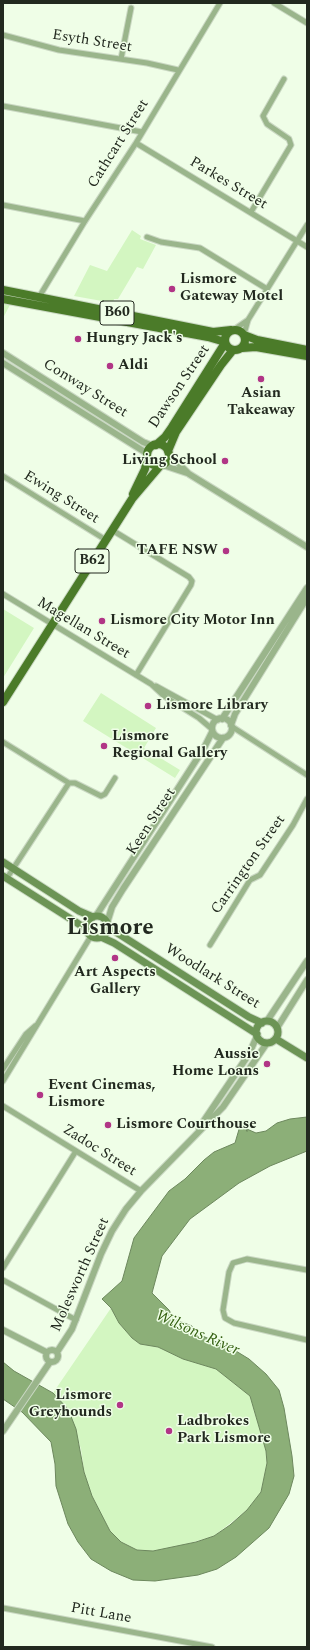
<!DOCTYPE html>
<style>
body{margin:0}
#map{position:relative;width:310px;height:1650px;overflow:hidden;background:#effee7;font-family:Spectral,serif}
canvas{display:block}
.frame{position:absolute;inset:0;border:4px solid #22291f;pointer-events:none}
</style>
<div id="map">
<canvas width="310" height="1650"></canvas>
<div class="frame"></div>
</div>
<script>
const c = document.querySelector('canvas').getContext('2d');
c.lineJoin = 'round';
function fill(path, color) {
  c.fillStyle = color;
  c.fill(path, 'evenodd');
}
function toPath(rows) {
  const path = new Path2D();
  for (const r of rows) {
    if (r.length === 3) {
      path.moveTo(r[0] + r[2], r[1]);
      path.arc(r[0], r[1], r[2], 0, 2 * Math.PI);
      continue;
    }
    path.moveTo(r[0], r[1]);
    for (let i = 2; i < r.length; i += 2) path.lineTo(r[i], r[i + 1]);
  }
  return path;
}
function strokePath(path, color, width, dash) {
  c.strokeStyle = color;
  c.lineWidth = width;
  c.lineCap = dash ? 'butt' : 'round';
  c.setLineDash(dash || []);
  c.stroke(path);
}
function drawText(font, color, halo, rows, align = 'center') {
  c.font = font + ' Spectral,serif';
  c.lineWidth = 3;
  c.setLineDash([]);
  c.textBaseline = 'middle';
  c.strokeStyle = halo;
  c.fillStyle = color;
  for (const [text, x, y, turn = 0] of rows) {
    c.save();
    c.translate(x, y);
    c.rotate((+turn || 0) * Math.PI / 180);
    c.textAlign = isNaN(turn) ? turn : align;
    if (halo) c.strokeText(text, 0, 0);
    c.fillText(text, 0, 0);
    c.restore();
  }
}
fill(toPath([
 [132,230,141,236,140,239,156,245,143,269,137,267,118,299,114,299,113,303,74,296,90,265,107,271],
 [3,302,11,303,3,318],
 [3,609,34,628,3,678],
 [101,693,156,728,144,748,180,770,175,778,83,721],
 [111,1308,119,1323,132,1338,140,1344,158,1347,183,1359,216,1369,250,1396,266,1451,267,1463,261,1492,247,1510,214,1536,173,1548,153,1551,137,1550,121,1542,110,1531,92,1496,84,1472,81,1449,68,1409,53,1393]
]), '#d3f6c1');
const water = toPath([
 [307,1117,307,1151,270,1166,239,1183,190,1219,162,1256,152,1293,169,1310,174,1319,192,1326,200,1335,231,1348,249,1359,266,1374,279,1390,284,1408,292,1456,294,1476,289,1494,269,1528,236,1557,217,1569,198,1575,155,1581,133,1580,111,1571,91,1559,78,1542,68,1524,56,1486,55,1464,51,1442,22,1412,3,1399,3,1362,14,1371,53,1393,68,1409,76,1429,84,1472,92,1496,110,1531,121,1542,137,1550,153,1551,196,1542,214,1536,230,1525,247,1510,261,1492,267,1463,266,1451,250,1396,216,1369,183,1359,158,1347,140,1344,132,1338,119,1323,111,1308,102,1299,122,1281,134,1238,169,1191,185,1179,204,1160,214,1152,235,1143,240,1126,256,1133,266,1131,277,1123,290,1119,307,1117]
]);
fill(water, '#8caf78');
strokePath(water, '#6c875d', 1);
strokePath(toPath([
 [243,1122,247,1131]
]), '#6c875d', 1.5);
const minor = toPath([
 [274,3,307,23],
 [3,35,59,50,147,63,178,70],
 [121,59,131,8],
 [3,106,142,132],
 [136,143,307,247],
 [3,205,85,221],
 [251,212,291,145,289,139,267,124,263,116,284,79],
 [147,237,161,242,200,248,267,289],
 [39,297,85,221,136,143,220,3],
 [235,329,248,320],
 [244,334,248,320,307,225],
 [3,476,106,540],
 [112,530,189,577,192,581,191,585,136,675],
 [3,594,151,684,164,696,199,718,212,729],
 [156,686,218,720],
 [231,726,307,775],
 [3,742,69,783],
 [7,878,69,783,75,783,101,796,105,794,115,778],
 [210,945,250,880,260,875,293,825,307,799],
 [3,1069,26,1034,35,1026],
 [3,1081,91,936],
 [3,1106,141,1191],
 [3,1268,76,1151],
 [307,1270,247,1259,233,1263,229,1272,223,1310,225,1318,234,1323,307,1340],
 [3,1280,76,1320],
 [3,1608,212,1647]
]);
const tertiary = toPath([
 [3,353,143,442,153,446],
 [3,363,148,454],
 [169,454,189,474,307,547],
 [163,465,187,473],
 [222,728,10],
 [222,719,307,588],
 [231,725,235,714,307,598],
 [96,916,204,748,212,732],
 [107,923,112,907,123,889,223,738],
 [267,1021,307,961],
 [277,1028,307,980],
 [199,1128,249,1054,257,1036],
 [3,1330,46,1352],
 [52,1356,6],
 [57,1352,72,1329,101,1254,112,1231,126,1209,141,1191,223,1107,267,1043],
 [3,1431,50,1362]
]);
const secondary = toPath([
 [3,862,79,911,93,917],
 [3,876,85,928],
 [97,927,11],
 [108,927,249,1017,262,1023],
 [101,937,114,943,257,1034],
 [267,1032,11],
 [276,1039,307,1058]
]);
const primary = toPath([
 [3,290,213,332,231,330],
 [3,299,208,337,225,342],
 [235,340,10],
 [244,335,257,340,307,350],
 [242,348,256,347,307,356],
 [158,455,11],
 [156,445,165,437,172,427,225,343],
 [168,451,176,432,221,365,233,350],
 [133,494,145,469,147,456],
 [3,702,132,499,160,466]
]);
strokePath(minor, '#cad8c3', 7);
strokePath(tertiary, '#cad8c3', 8);
strokePath(secondary, '#cad8c3', 9);
strokePath(primary, '#cad8c3', 10);
strokePath(minor, '#9ab58b', 5);
strokePath(tertiary, '#9ab58b', 6);
strokePath(secondary, '#6c9455', 7);
strokePath(primary, '#4b7b29', 8);
for (const [x, y, r, color] of [
 [172,289,4,"#b13586"],
 [78,339,4,"#b13586"],
 [110,366,4,"#b13586"],
 [261,379,4,"#b13586"],
 [225,461,4,"#b13586"],
 [226,551,4,"#b13586"],
 [102,621,4,"#b13586"],
 [148,706,4,"#b13586"],
 [104,746,4,"#b13586"],
 [115,958,4,"#b13586"],
 [267,1064,4,"#b13586"],
 [40,1095,4,"#b13586"],
 [108,1125,4,"#b13586"],
 [120,1405,4,"#b13586"],
 [169,1431,4,"#b13586"]
]) {
  const dot = new Path2D();
  dot.arc(x, y, r, 0, 2 * Math.PI);
  c.fillStyle = color;
  c.fill(dot);
  strokePath(dot, '#effee7', 1.5);
}
for (const [x, y, w] of [
 [117,313,34],
 [92,561,34]
]) {
  const box = new Path2D();
  box.roundRect(x - w / 2, y - 12, w, 24, 3);
  c.fillStyle = '#effee7';
  c.fill(box);
  strokePath(box, '#22291f', 1);
}
drawText('bold 14px', '#22291f', null, [
 ["B60",117,313],
 ["B62",92,561]
]);
drawText('15px', '#22291f', '#effee7', [
 ["Esyth Street",92,42,9],
 ["Cathcart Street",119,144,-58],
 ["Parkes Street",228,184,31],
 ["Dawson Street",180,387,-56],
 ["Conway Street",85,389,32],
 ["Ewing Street",61,498,32],
 ["Magellan Street",83,629,31],
 ["Keen Street",152,822,-57],
 ["Carrington Street",249,865,-55],
 ["Woodlark Street",212,977,32],
 ["Zadoc Street",99,1151,32],
 ["Molesworth Street",81,1275,-66],
 ["Pitt Lane",101,1614,10]
]);
drawText('bold 15px', '#22291f', '#effee7', [
 ["Lismore",180,280],
 ["Gateway Motel",180,297],
 ["Hungry Jack's",86,339],
 ["Aldi",118,366],
 ["Asian",261,394,"center"],
 ["Takeaway",261,411,"center"],
 ["Living School",217,461,"right"],
 ["TAFE NSW",218,551,"right"],
 ["Lismore City Motor Inn",110,621],
 ["Lismore Library",156,706],
 ["Lismore",112,737],
 ["Regional Gallery",112,754],
 ["Art Aspects",115,973,"center"],
 ["Gallery",115,990,"center"],
 ["Aussie",259,1055,"right"],
 ["Home Loans",259,1072,"right"],
 ["Event Cinemas,",48,1086],
 ["Lismore",48,1103],
 ["Lismore Courthouse",116,1125],
 ["Lismore",112,1396,"right"],
 ["Greyhounds",112,1413,"right"],
 ["Ladbrokes",177,1422],
 ["Park Lismore",177,1439]
], 'left');
drawText('italic 16px', '#346011', '#effee7', [
 ["Wilsons River",197,1334,24]
]);
drawText('bold 23px', '#22291f', '#effee7', [
 ["Lismore",110,929]
]);
</script>
